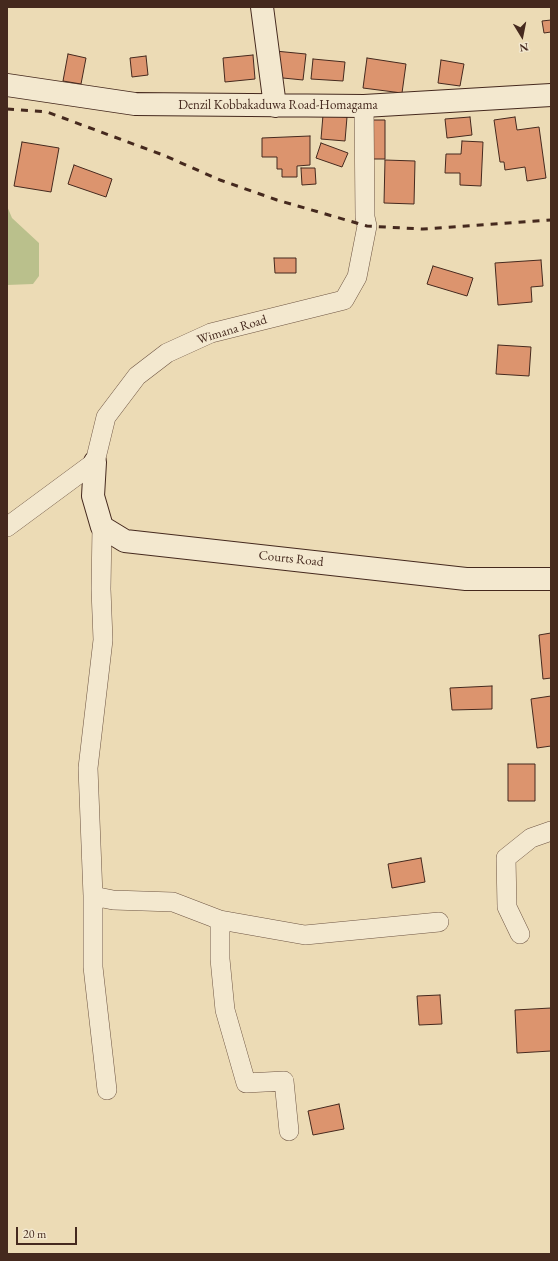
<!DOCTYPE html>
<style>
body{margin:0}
#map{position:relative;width:558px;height:1261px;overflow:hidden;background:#ecdbb5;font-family:"EB Garamond",serif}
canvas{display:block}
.frame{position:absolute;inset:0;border:8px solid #45291e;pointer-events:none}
.north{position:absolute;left:502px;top:16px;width:40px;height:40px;-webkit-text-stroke:3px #f3e8cf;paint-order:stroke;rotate:170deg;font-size:11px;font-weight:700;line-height:16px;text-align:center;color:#45291e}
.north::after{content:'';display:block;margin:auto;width:14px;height:18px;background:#45291e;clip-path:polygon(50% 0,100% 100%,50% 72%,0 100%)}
.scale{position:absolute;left:16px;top:1227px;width:61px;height:18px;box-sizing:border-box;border:2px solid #45291e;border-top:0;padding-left:5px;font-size:12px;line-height:14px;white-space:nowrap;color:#45291e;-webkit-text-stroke:3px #f3e8cf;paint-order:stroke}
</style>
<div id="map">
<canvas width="558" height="1261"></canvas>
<div class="frame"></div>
<div class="north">N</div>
<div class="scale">20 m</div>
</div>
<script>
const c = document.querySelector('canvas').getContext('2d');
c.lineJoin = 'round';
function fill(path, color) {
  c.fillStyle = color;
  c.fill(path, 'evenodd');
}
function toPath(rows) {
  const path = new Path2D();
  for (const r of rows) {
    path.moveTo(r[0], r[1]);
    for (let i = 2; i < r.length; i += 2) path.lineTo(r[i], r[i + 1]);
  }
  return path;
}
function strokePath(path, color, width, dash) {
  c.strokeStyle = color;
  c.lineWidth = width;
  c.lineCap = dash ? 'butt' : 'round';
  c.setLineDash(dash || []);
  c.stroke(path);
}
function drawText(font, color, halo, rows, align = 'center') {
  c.font = font + ' "EB Garamond",serif';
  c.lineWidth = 3.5;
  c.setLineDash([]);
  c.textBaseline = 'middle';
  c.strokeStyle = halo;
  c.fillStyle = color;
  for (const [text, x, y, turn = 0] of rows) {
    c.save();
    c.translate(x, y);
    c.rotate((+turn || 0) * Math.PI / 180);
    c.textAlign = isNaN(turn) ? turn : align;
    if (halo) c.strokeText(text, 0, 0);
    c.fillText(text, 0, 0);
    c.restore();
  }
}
fill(toPath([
 [7,206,12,218,39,243,39,276,33,284,7,285]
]), '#bac08c');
const building = toPath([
 [551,20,551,32,544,33,542,21,551,20],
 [275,51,306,54,303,80,273,77,275,51],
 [68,54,86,58,81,84,63,81,68,54],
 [253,55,255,79,225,82,223,58,253,55],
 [146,56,148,75,132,77,130,58,146,56],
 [367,58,406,64,402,93,363,88,367,58],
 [313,59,345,62,343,81,311,79,313,59],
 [441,60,464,64,460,86,438,83,441,60],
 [323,115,347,117,345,141,321,139,323,115],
 [470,117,472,135,447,138,445,119,470,117],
 [515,117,517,130,539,127,546,178,527,181,525,167,505,170,504,162,500,162,494,120,515,117],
 [368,120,385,120,385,159,368,159,368,120],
 [310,136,310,165,297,166,297,177,282,177,282,169,277,169,277,157,262,157,262,138,310,136],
 [462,141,483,142,481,186,460,185,460,173,445,173,446,154,461,154,462,141],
 [22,142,59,148,51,192,14,186,22,142],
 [321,143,348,153,342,167,316,158,321,143],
 [385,160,415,161,414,204,384,203,385,160],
 [74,165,112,179,106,197,68,184,74,165],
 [301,168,315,168,316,184,302,185,301,168],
 [274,258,296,258,296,273,275,273,274,258],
 [541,260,543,286,531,287,532,302,498,305,495,263,541,260],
 [433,266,473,278,467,296,427,284,433,266],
 [498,345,531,347,529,376,496,374,498,345],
 [551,633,551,678,543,679,539,635,551,633],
 [492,686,492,709,452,710,450,688,492,686],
 [551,696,551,746,537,748,531,699,551,696],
 [508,764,535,764,535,801,508,801,508,764],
 [421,858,425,882,392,888,388,864,421,858],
 [440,995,442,1024,419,1025,417,996,440,995],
 [551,1008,551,1051,517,1053,515,1010,551,1008],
 [339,1104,344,1129,313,1135,308,1111,339,1104]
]);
fill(building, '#dc946e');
strokePath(building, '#45291e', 1);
const street = toPath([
 [7,527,95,462,106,417,137,376,167,353,211,333,344,300,357,277,367,226,365,217,364,106],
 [102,527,101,589,103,640,88,768,93,896,93,967,107,1090],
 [93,896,113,900,173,902,220,920,305,935,439,922],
 [220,920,220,959,225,1010,246,1083,284,1081,289,1131],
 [520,934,507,907,506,858,531,838,551,831]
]);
const secondary = toPath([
 [262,7,275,106],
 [7,85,135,104,364,106,551,95],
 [95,462,93,496,102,527,125,541,466,579,551,579]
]);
strokePath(street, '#6f5644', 20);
strokePath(secondary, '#45291e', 24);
strokePath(street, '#f3e8cf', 19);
strokePath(secondary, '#f3e8cf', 22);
strokePath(toPath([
 [7,109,47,112,163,155,220,180,277,200,367,226,423,229,551,220]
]), '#45291e', 3, [7, 7]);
drawText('13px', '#45291e', '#f3e8cf', [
 ["Denzil Kobbakaduwa Road-Homagama",278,105],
 ["Wimana Road",232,330,-17],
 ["Courts Road",291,559,6]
]);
</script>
